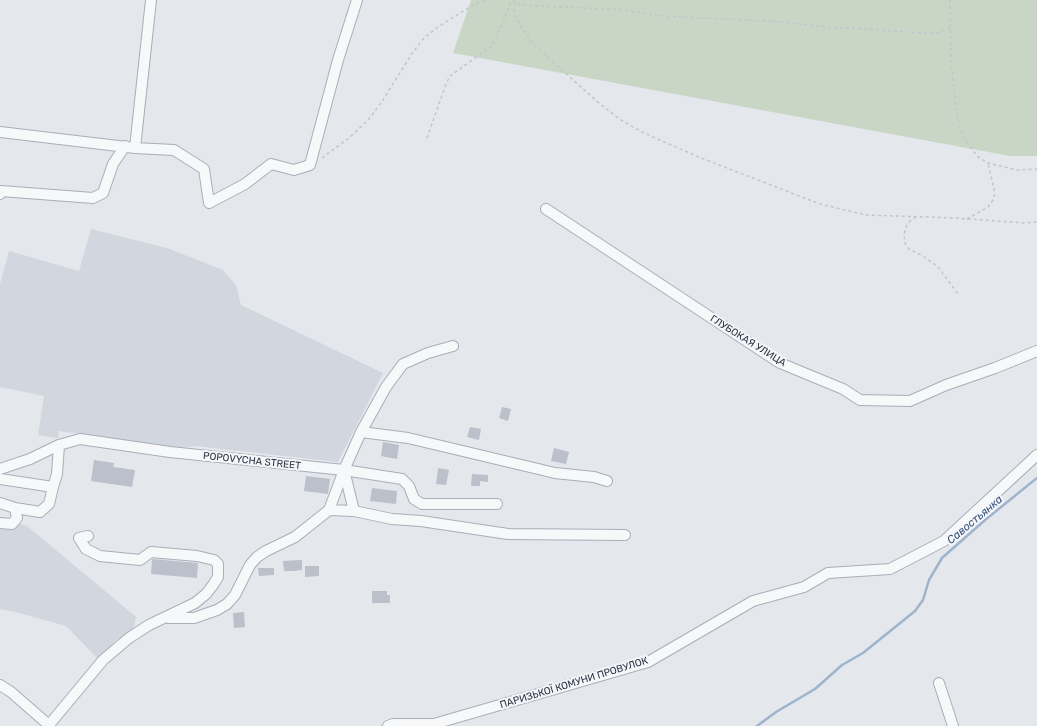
<!DOCTYPE html>
<meta charset="utf-8">
<style>
body{margin:0}
canvas{display:block;background:#e4e7ec}
</style>
<canvas width="1037" height="726"></canvas>
<script>
const c = document.querySelector('canvas').getContext('2d');
c.lineJoin = 'round';
function fill(path, color) {
  c.fillStyle = color;
  c.fill(path, 'evenodd');
}
function toPath(rows) {
  const path = new Path2D();
  for (const r of rows) {
    path.moveTo(r[0], r[1]);
    for (let i = 2; i < r.length; i += 2) path.lineTo(r[i], r[i + 1]);
  }
  return path;
}
function strokePath(path, color, width, dash) {
  c.strokeStyle = color;
  c.lineWidth = width;
  c.lineCap = dash ? 'butt' : 'round';
  c.setLineDash(dash || []);
  c.stroke(path);
}
function drawText(font, color, halo, rows, align = 'center') {
  c.font = font + ' Rubik,sans-serif';
  c.lineWidth = 4;
  c.setLineDash([]);
  c.textBaseline = 'middle';
  c.strokeStyle = halo;
  c.fillStyle = color;
  for (const [text, x, y, turn = 0] of rows) {
    c.save();
    c.translate(x, y);
    c.rotate((+turn || 0) * Math.PI / 180);
    c.textAlign = isNaN(turn) ? turn : align;
    if (halo) c.strokeText(text, 0, 0);
    c.fillText(text, 0, 0);
    c.restore();
  }
}
fill(toPath([
 [91,229,167,248,223,270,236,285,241,305,383,373,338,462,195,446,182,448,59,431,58,438,38,435,44,396,0,387,0,284,9,251,79,271],
 [0,517,27,526,136,617,133,630,116,640,99,660,66,626,20,613,0,609]
]), '#d2d6de');
fill(toPath([
 [471,0,1037,0,1037,156,1010,156,453,53]
]), '#c9d6c5');
strokePath(toPath([
 [757,726,776,712,815,689,842,665,863,653,915,611,923,600,929,580,942,558,985,520,1037,478]
]), '#9fb4cc', 2.5);
fill(toPath([
 [502,407,511,409,508,421,499,418],
 [470,427,481,429,479,440,467,437],
 [383,442,399,445,397,459,381,456],
 [554,448,569,452,566,464,551,461],
 [94,460,114,463,113,467,135,470,132,487,91,481],
 [438,468,449,470,446,485,436,484],
 [472,474,488,475,488,482,480,481,480,486,471,486],
 [306,476,330,479,328,494,304,491],
 [372,488,397,491,396,504,370,501],
 [152,559,198,563,197,578,151,574],
 [302,560,302,570,294,571,284,571,283,561],
 [305,566,319,566,319,576,305,577],
 [258,568,274,568,274,575,259,576],
 [372,591,387,591,387,595,390,595,390,603,372,603],
 [244,612,245,627,234,628,233,613]
]), '#bbc0ca');
const minor = toPath([
 [0,132,135,148,174,150,204,169,209,203,245,184,271,164,294,170,310,165,338,60,357,0],
 [135,148,151,0],
 [0,194,1,191,93,198,103,193,113,164,125,146],
 [546,209,780,363,843,389,860,400,910,401,946,385,995,368,1037,351],
 [361,432,408,438,555,473,594,477,607,481],
 [0,469,30,459,59,445,80,439,170,452,344,470,402,479,409,486,414,499,422,504,497,504],
 [344,470,361,432,386,387,403,364,428,353,453,346],
 [0,479,53,487,49,504,40,512,15,508],
 [53,487,57,474,59,445],
 [0,503,15,508,17,518,12,524,0,523],
 [329,510,354,511,392,519,421,521,508,534,625,535],
 [168,618,194,618,217,610,227,604,235,595,250,565,257,557,266,551,295,537,329,510,344,470,354,511],
 [939,683,953,726],
 [0,685,11,692,50,726],
 [49,725,103,660,129,638,149,625,195,603,206,594,213,585,218,577,218,564,214,560,197,556,151,552,140,560,100,556,86,549,79,538,88,536],
 [388,726,393,724,434,724,648,662,753,601,804,587,828,573,890,569,944,541,1037,455]
]);
strokePath(minor, '#a9aeb7', 12);
strokePath(toPath([
 [513,0,515,3,523,5,624,10,663,16,783,22,833,28,870,29,920,33,937,33,950,28],
 [950,0,951,60,957,115,961,131,967,143,978,157,988,163,1017,170,1037,169],
 [515,3,514,11,519,24,532,42,542,52,600,104,621,120,644,133,701,158,820,204,866,215,956,218,1025,223,1037,222],
 [427,138,446,84,450,76,492,46,505,18,511,0],
 [322,158,349,138,368,120,381,103,413,52,424,38,438,27,476,3,486,0],
 [916,217,910,221,906,227,904,235,905,243,909,249,923,256,938,267,958,294],
 [967,219,988,207,993,200,995,193,988,163]
]), '#c2c5cb', 1.5, [3, 3]);
strokePath(minor, '#f7f8fa', 10);
drawText('10px', '#2b3445', '#f4f6f9', [
 ["ГЛУБОКАЯ УЛИЦА",748,341,32],
 ["POPOVYCHA STREET",252,461,6],
 ["ПАРИЗЬКОЇ КОМУНИ ПРОВУЛОК",574,683,-17]
]);
drawText('italic 11px', '#34527a', '#f4f6f9', [
 ["Савостьянка",975,520,-40]
]);
</script>
